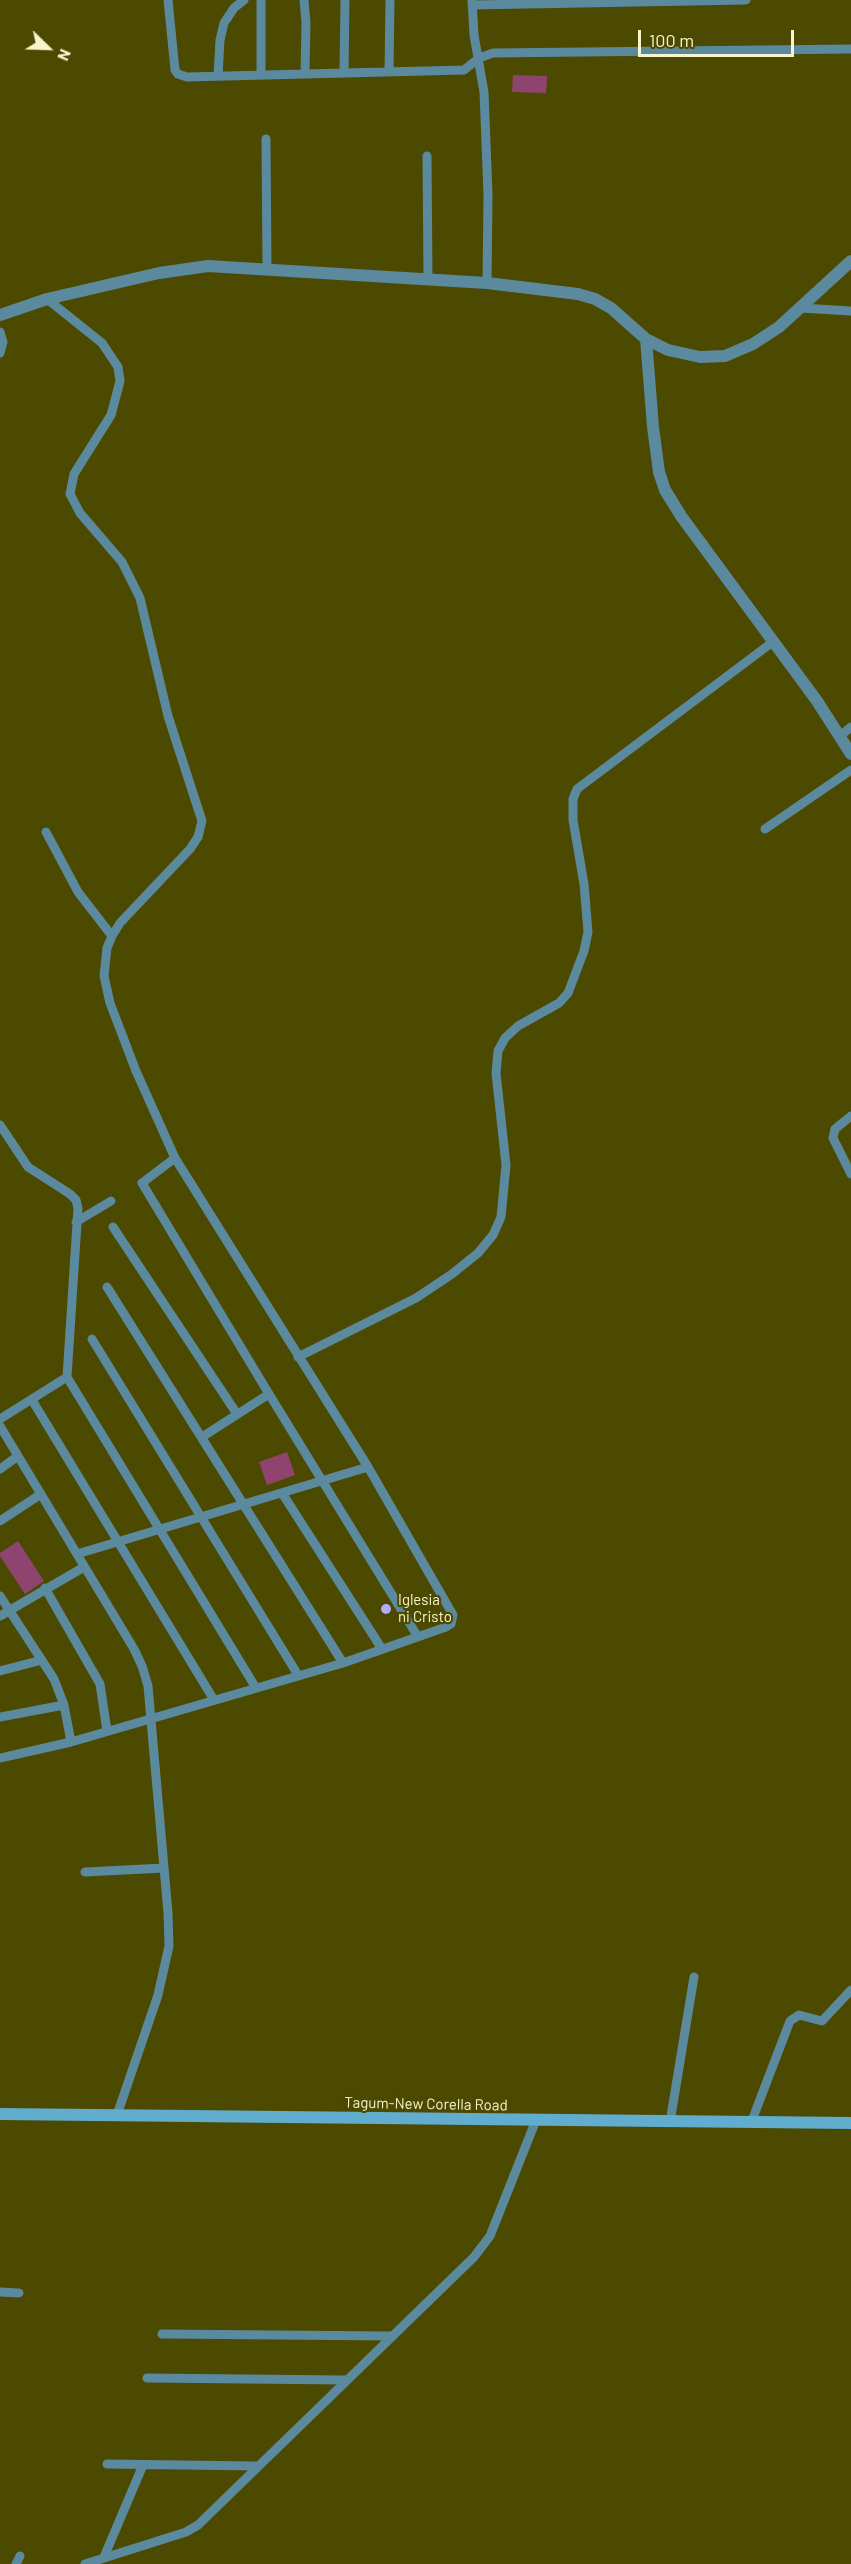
<!DOCTYPE html>
<style>
body{margin:0}
#map{position:relative;width:851px;height:2564px;overflow:hidden;background:#4c4900;font-family:Barlow,sans-serif}
canvas{display:block}
.north{position:absolute;left:18px;top:18px;width:60px;height:60px;-webkit-text-stroke:4px #4c4900;paint-order:stroke;rotate:113deg;font-size:16px;font-weight:700;line-height:24px;text-align:center;color:#f6f5cc}
.north::after{content:'';display:block;margin:auto;width:21px;height:27px;background:#f6f5cc;clip-path:polygon(50% 0,100% 100%,50% 72%,0 100%)}
.scale{position:absolute;left:638px;top:30px;width:156px;height:27px;box-sizing:border-box;border:3px solid #f6f5cc;border-top:0;padding-left:8px;font-size:18px;line-height:21px;white-space:nowrap;color:#f6f5cc;-webkit-text-stroke:4px #4c4900;paint-order:stroke}
</style>
<div id="map">
<canvas width="851" height="2564"></canvas>
<div class="north">N</div>
<div class="scale">100 m</div>
</div>
<script>
const c = document.querySelector('canvas').getContext('2d');
c.lineJoin = 'round';
function fill(path, color) {
  c.fillStyle = color;
  c.fill(path, 'evenodd');
}
function toPath(rows) {
  const path = new Path2D();
  for (const r of rows) {
    path.moveTo(r[0], r[1]);
    for (let i = 2; i < r.length; i += 2) path.lineTo(r[i], r[i + 1]);
  }
  return path;
}
function strokePath(path, color, width, dash) {
  c.strokeStyle = color;
  c.lineWidth = width;
  c.lineCap = dash ? 'butt' : 'round';
  c.setLineDash(dash || []);
  c.stroke(path);
}
function drawText(font, color, halo, rows, align = 'center') {
  c.font = font + ' Barlow,sans-serif';
  c.lineWidth = 4.5;
  c.setLineDash([]);
  c.textBaseline = 'middle';
  c.strokeStyle = halo;
  c.fillStyle = color;
  for (const [text, x, y, turn = 0] of rows) {
    c.save();
    c.translate(x, y);
    c.rotate((+turn || 0) * Math.PI / 180);
    c.textAlign = isNaN(turn) ? turn : align;
    if (halo) c.strokeText(text, 0, 0);
    c.fillText(text, 0, 0);
    c.restore();
  }
}
fill(toPath([
 [513,75,547,76,546,93,512,92],
 [287,1452,295,1475,267,1485,259,1462],
 [18,1541,44,1581,25,1594,0,1556,0,1553]
]), '#8f446f');
strokePath(toPath([
 [168,0,175,70,178,74,187,77,464,70,479,58,493,53,851,49],
 [304,0,306,23,305,74],
 [472,0,474,35,484,92,488,195,487,283],
 [472,5,746,0],
 [389,71,390,0],
 [344,73,345,0],
 [261,75,261,0],
 [218,76,220,40,224,23,234,8,244,0],
 [266,139,267,269],
 [427,156,428,280],
 [801,308,851,311],
 [0,332,3,342,0,353],
 [839,737,851,727],
 [765,829,851,770],
 [46,832,78,892,112,936],
 [851,1116,835,1129,833,1138,851,1174],
 [0,1125,28,1167,70,1194,76,1200,78,1208,67,1377,256,1688],
 [175,1158,142,1183,269,1394,418,1637],
 [76,1222,111,1201],
 [113,1227,237,1414],
 [107,1287,343,1663],
 [92,1339,298,1675],
 [298,1357,416,1298,452,1274,478,1253,493,1235,501,1217,506,1165,496,1073,498,1051,505,1038,518,1026,559,1003,568,993,584,951,588,932,584,884,573,820,573,799,577,789,774,641],
 [32,1400,214,1700],
 [0,1419,67,1377],
 [0,1426,134,1649,142,1666,148,1686,168,1913,169,1946,158,1995,117,2115],
 [202,1437,269,1394],
 [0,1469,18,1456],
 [282,1493,382,1649],
 [0,1521,41,1494],
 [77,1554,368,1467],
 [45,1588,100,1684,107,1731],
 [0,1596,54,1679,64,1705,71,1742],
 [0,1616,84,1567],
 [0,1671,42,1660],
 [0,1717,64,1705],
 [0,1758,71,1742,343,1663,446,1627,451,1624,453,1615,368,1467,175,1158,136,1071,110,1003,104,976,107,948,112,936,120,923,190,849,198,837,202,821,168,716,140,598,122,562,80,513,70,494,74,474,111,415,120,381,118,367,102,343,47,299],
 [85,1872,164,1868],
 [670,2122,694,1977],
 [751,2123,790,2021,799,2015,822,2021,851,1990],
 [0,2292,19,2293],
 [162,2334,391,2336],
 [147,2378,345,2380],
 [107,2464,257,2466],
 [104,2557,143,2465],
 [16,2564,20,2556],
 [85,2564,186,2532,198,2525,474,2257,490,2236,536,2120]
]), '#5b899d', 9);
strokePath(toPath([
 [0,315,47,299,159,273,208,266,487,283,578,294,595,299,611,308,646,339,653,427,659,472,665,490,681,516,817,701,851,754],
 [646,339,668,350,700,357,725,356,753,344,779,327,851,261]
]), '#5b899d', 12);
strokePath(toPath([
 [0,2114,851,2123]
]), '#61adcd', 12);
for (const [x, y, r, color] of [
 [386,1609,6,"#b2adf9"]
]) {
  const dot = new Path2D();
  dot.arc(x, y, r, 0, 2 * Math.PI);
  c.fillStyle = color;
  c.fill(dot);
  strokePath(dot, '#4c4900', 2);
}
drawText('15px', '#f6f5cc', '#4c4900', [
 ["Iglesia",398,1600],
 ["ni Cristo",398,1617]
], 'left');
drawText('15px', '#f6f5cc', '#4c4900', [
 ["Tagum-New Corella Road",426,2104,1]
]);
</script>
